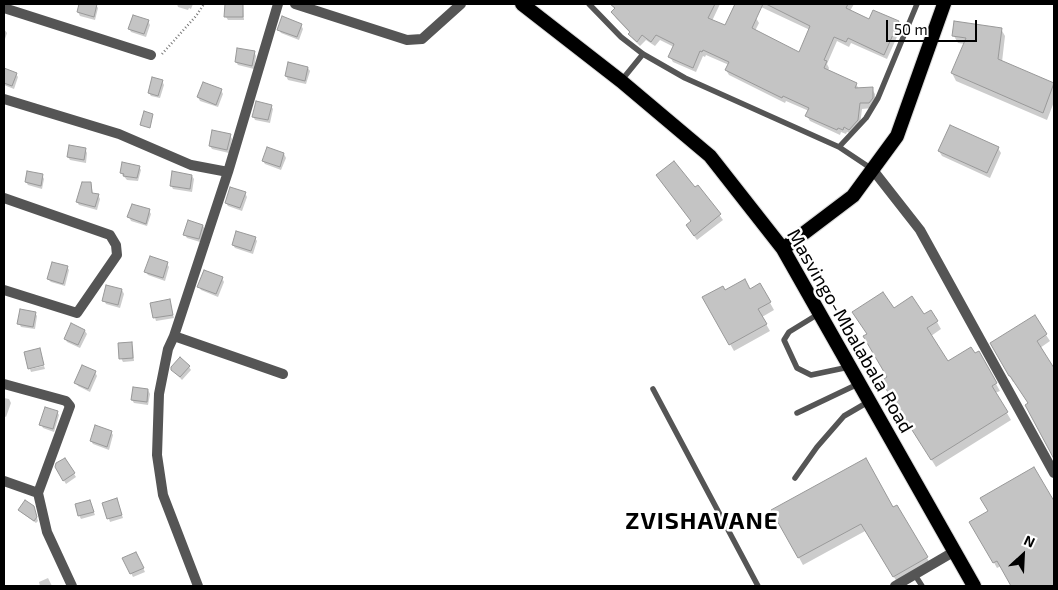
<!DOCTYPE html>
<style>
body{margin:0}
#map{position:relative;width:1058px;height:590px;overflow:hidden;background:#fff;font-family:"Exo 2",sans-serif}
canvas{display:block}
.frame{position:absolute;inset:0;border:5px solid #000;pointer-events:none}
.north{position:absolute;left:998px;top:530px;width:50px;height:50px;-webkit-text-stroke:4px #fff;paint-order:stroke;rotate:25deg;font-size:14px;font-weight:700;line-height:20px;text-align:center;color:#000}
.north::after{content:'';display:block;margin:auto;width:18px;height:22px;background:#000;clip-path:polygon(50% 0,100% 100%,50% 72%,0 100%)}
.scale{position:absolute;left:886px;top:20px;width:91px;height:22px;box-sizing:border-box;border:2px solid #000;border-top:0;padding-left:6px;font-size:15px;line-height:18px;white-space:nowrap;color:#000;-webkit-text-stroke:4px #fff;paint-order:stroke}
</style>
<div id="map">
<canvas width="1058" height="590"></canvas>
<div class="frame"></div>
<div class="north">N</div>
<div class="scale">50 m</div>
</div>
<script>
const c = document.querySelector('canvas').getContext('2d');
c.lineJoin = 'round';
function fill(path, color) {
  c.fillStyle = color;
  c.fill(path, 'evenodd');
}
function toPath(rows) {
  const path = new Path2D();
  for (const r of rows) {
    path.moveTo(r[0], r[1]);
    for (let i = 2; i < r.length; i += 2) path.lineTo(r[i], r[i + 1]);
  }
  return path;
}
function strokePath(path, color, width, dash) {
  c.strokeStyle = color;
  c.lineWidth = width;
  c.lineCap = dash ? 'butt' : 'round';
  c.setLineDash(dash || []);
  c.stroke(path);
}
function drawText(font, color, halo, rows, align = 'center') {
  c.font = font + ' "Exo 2",sans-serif';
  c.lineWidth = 5;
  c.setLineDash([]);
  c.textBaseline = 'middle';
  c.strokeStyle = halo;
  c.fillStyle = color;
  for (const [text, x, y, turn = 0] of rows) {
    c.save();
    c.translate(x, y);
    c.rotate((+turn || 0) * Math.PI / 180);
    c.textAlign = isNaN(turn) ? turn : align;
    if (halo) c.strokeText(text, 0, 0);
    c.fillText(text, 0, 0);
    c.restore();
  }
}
fill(toPath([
 [80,4,96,5,98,8,95,20,80,16,78,12],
 [177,4,176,4,193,4,191,9,189,8,188,10,178,7],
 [226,4,243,4,244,20,228,20,226,17],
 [610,4,720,4,712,21,726,27,756,18,759,23,755,31,799,54,810,30,761,7,759,4,854,4,850,11,870,21,898,22,901,28,887,59,851,43,849,47,837,41,827,64,829,68,828,71,856,84,859,89,872,89,875,94,875,104,872,108,862,109,860,125,852,134,847,132,846,134,841,132,840,135,810,121,807,116,809,111,786,101,785,103,729,75,726,70,729,65,706,55,705,57,703,56,696,72,673,62,670,57,674,47,660,40,655,46,646,40,640,46,633,39,630,33,616,18,613,12,616,10],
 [148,21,150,25,146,37,131,32,129,28],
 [301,25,303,29,299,40,281,33,279,30],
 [4,29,7,33,4,42],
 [1001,29,1005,36,1002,62,1054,85,1054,102,1047,120,956,81,952,73,965,44,958,43,954,36],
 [254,52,256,56,254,69,238,65,236,62],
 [308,68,310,71,306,84,288,80,286,76],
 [4,69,16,74,18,77,14,89,4,85],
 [162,81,164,85,160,98,151,96,149,93],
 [221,90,223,94,218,107,200,101,198,97],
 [271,106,273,109,270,123,255,120,253,116],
 [230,135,232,139,229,153,212,149,210,146],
 [998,148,1001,153,990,178,942,156,939,151],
 [85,149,87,153,86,163,70,160,68,157],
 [284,154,286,158,281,170,265,164,263,161],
 [139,167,141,170,138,181,127,180,121,173],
 [42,175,44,179,42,189,28,185,26,182],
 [192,176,194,179,192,192,173,189,171,185],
 [657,176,694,189,698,186,723,220,697,240,687,226,692,222],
 [91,183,93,194,98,195,100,199,97,210,79,205,77,202],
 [245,193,247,197,242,211,228,206,226,203],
 [149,211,151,214,147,226,131,221,129,217],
 [203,226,205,229,200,242,187,238,185,235],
 [255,238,257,241,253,254,235,248,233,245],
 [167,264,169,267,165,281,148,275,146,272],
 [67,267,69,270,65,286,51,282,48,279],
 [222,278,224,282,218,297,201,290,199,287],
 [760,285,774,310,762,317,770,331,734,351,704,298,725,292,750,290],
 [122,290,124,294,120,308,106,304,104,300],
 [169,301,174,318,156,321,151,304],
 [894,310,924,316,937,322,941,329,931,336,948,363,974,355,982,359,1000,391,995,393,1011,420,936,467,887,388],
 [35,313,37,316,35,329,21,327,19,323],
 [1034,317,1050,341,1040,348,1054,370,1054,381,1052,382,1054,385,1054,456,1026,406,1029,404,1015,382,1013,382,992,344],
 [85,331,87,334,80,348,67,342,65,338],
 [131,343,133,347,134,361,123,362,121,358],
 [44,366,45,369,31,372,30,369],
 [189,367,191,370,182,380,172,369],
 [95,372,97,376,90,392,78,386,76,383],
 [148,390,150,394,148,405,134,403,132,400],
 [4,398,9,399,11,403,6,417,4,416],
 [57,412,59,415,54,432,43,428,41,424],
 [111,432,113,435,109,450,93,444,91,441],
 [65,459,76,477,66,484,56,467],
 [1047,494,1054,504,1054,586,1012,586,1001,566,997,568,971,522],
 [117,500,123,518,110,522,104,504],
 [90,502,95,515,81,519,79,515],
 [897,506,931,565,898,584,867,530,803,565,773,510,893,509],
 [20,510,35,511,38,521,36,523,22,513],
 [136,553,145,572,133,577,124,559],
 [48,578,52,586,40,586,39,582]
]), '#0003');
const building = toPath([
 [79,4,97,4,94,17,77,12,79,4],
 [225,4,243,4,243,17,224,17,225,4],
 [610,4,715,4,708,18,725,25,735,4,763,4,752,28,799,52,810,26,766,4,848,4,846,8,869,19,873,10,899,21,884,55,848,38,846,42,834,37,824,60,827,61,824,68,857,83,855,88,873,87,873,98,869,103,860,103,858,120,849,130,844,127,843,130,838,128,837,130,805,116,809,108,783,96,782,98,725,70,729,62,703,50,702,52,700,51,693,68,668,57,674,44,656,35,651,42,642,35,637,42,628,34,630,32,611,12,615,8,610,4],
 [133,15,149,20,144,34,128,29,133,15],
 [282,16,302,24,297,37,277,30,282,16],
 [954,21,1002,28,998,59,1054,83,1043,113,951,73,966,38,952,36,954,21],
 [237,48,255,51,252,66,235,62,237,48],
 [288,62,308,67,305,81,285,76,288,62],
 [4,68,17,73,12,86,4,83,4,68],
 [152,77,163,80,158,96,148,93,152,77],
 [203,82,222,89,216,105,197,97,203,82],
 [256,101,272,105,268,120,252,117,256,101],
 [144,111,153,114,150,128,140,125,144,111],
 [950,125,999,147,987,173,938,151,950,125],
 [212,130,231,134,227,150,209,146,212,130],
 [69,145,86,148,84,160,67,157,69,145],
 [267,147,284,153,280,167,262,161,267,147],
 [674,161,695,187,698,185,721,214,694,236,686,225,691,221,656,175,674,161],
 [122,162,140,166,137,178,123,176,124,174,120,173,122,162],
 [27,171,43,174,41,186,25,182,27,171],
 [172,171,192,175,190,189,170,186,172,171],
 [82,182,91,182,92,193,99,194,95,207,76,202,82,182],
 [230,187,246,192,240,208,225,203,230,187],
 [132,204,150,209,146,224,127,217,132,204],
 [188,220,203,225,199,239,183,235,188,220],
 [236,231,256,237,251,251,232,245,236,231],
 [150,256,168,262,163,278,144,272,150,256],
 [52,262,68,266,63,284,47,279,52,262],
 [204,270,223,277,216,294,197,287,204,270],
 [745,279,750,289,760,283,771,302,758,309,767,324,729,345,702,297,723,286,725,290,745,279],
 [106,285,122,289,118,305,102,301,106,285],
 [883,292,894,308,912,296,924,314,931,310,938,321,927,328,948,361,971,347,975,353,979,351,997,383,992,386,1008,412,931,460,881,381,887,377,863,336,867,334,852,312,883,292],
 [170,299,173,315,153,318,150,303,170,299],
 [20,309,36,312,33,327,17,324,20,309],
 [1035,315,1047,334,1037,341,1054,368,1054,459,1025,405,1028,403,1010,376,1009,376,990,343,1035,315],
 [71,323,85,330,78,345,64,339,71,323],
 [132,342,133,358,119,359,118,343,132,342],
 [40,348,44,365,28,369,24,352,40,348],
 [180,357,190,366,180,377,171,370,171,367,180,357],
 [82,365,96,371,88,389,74,383,82,365],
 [133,387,148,389,147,402,131,400,133,387],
 [45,407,58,411,53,429,39,425,45,407],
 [95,425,112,431,107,447,90,441,95,425],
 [65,458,75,473,63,481,55,467,56,463,65,458],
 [866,458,893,507,897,505,928,557,893,577,861,524,798,558,771,510,866,458],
 [1034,467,1054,501,1054,586,1011,586,997,561,993,563,969,522,988,511,980,498,1034,467],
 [117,498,122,515,107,519,102,503,117,498],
 [25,500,34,506,37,517,34,521,18,510,25,500],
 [90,500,94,512,78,516,75,504,90,500],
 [136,552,144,568,130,574,122,558,136,552]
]);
fill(building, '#c4c4c4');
strokePath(building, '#999', 1);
const trunk = toPath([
 [522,4,621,81,710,156,783,249,974,586],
 [783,249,853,196,897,136,944,4]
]);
strokePath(trunk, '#dbdbdb', 16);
strokePath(toPath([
 [162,54,196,16,204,4]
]), '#777', 2.5, [1, 2.5]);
strokePath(toPath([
 [589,4,621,37,643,54,685,78,839,147,872,169],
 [621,81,643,54],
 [839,147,866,118,878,98,917,4],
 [820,313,789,332,784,340,797,368,811,375,849,367],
 [653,389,758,586],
 [797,413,858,384],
 [795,478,817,447,844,416,868,402],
 [915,575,922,586]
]), '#555', 5.5);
strokePath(toPath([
 [295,4,407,40,422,39,461,4],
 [4,8,151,55],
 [4,99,119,134,191,165,228,172],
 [873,170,920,230,1054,473],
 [4,198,110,235,116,245,117,255,77,313,4,290],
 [174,336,283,374],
 [4,384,66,401,70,406,38,493,4,481],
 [38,493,47,532,72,586],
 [198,586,163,495,157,455,159,394,168,349,174,336,228,172,278,4],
 [895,586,955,551]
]), '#555', 10);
strokePath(trunk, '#000', 14);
drawText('19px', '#000', '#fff', [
 ["Masvingo-Mbalabala Road",850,331,60]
]);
c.letterSpacing = '1px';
drawText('bold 24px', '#000', '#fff', [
 ["ZVISHAVANE",702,521]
]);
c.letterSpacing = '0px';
</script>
